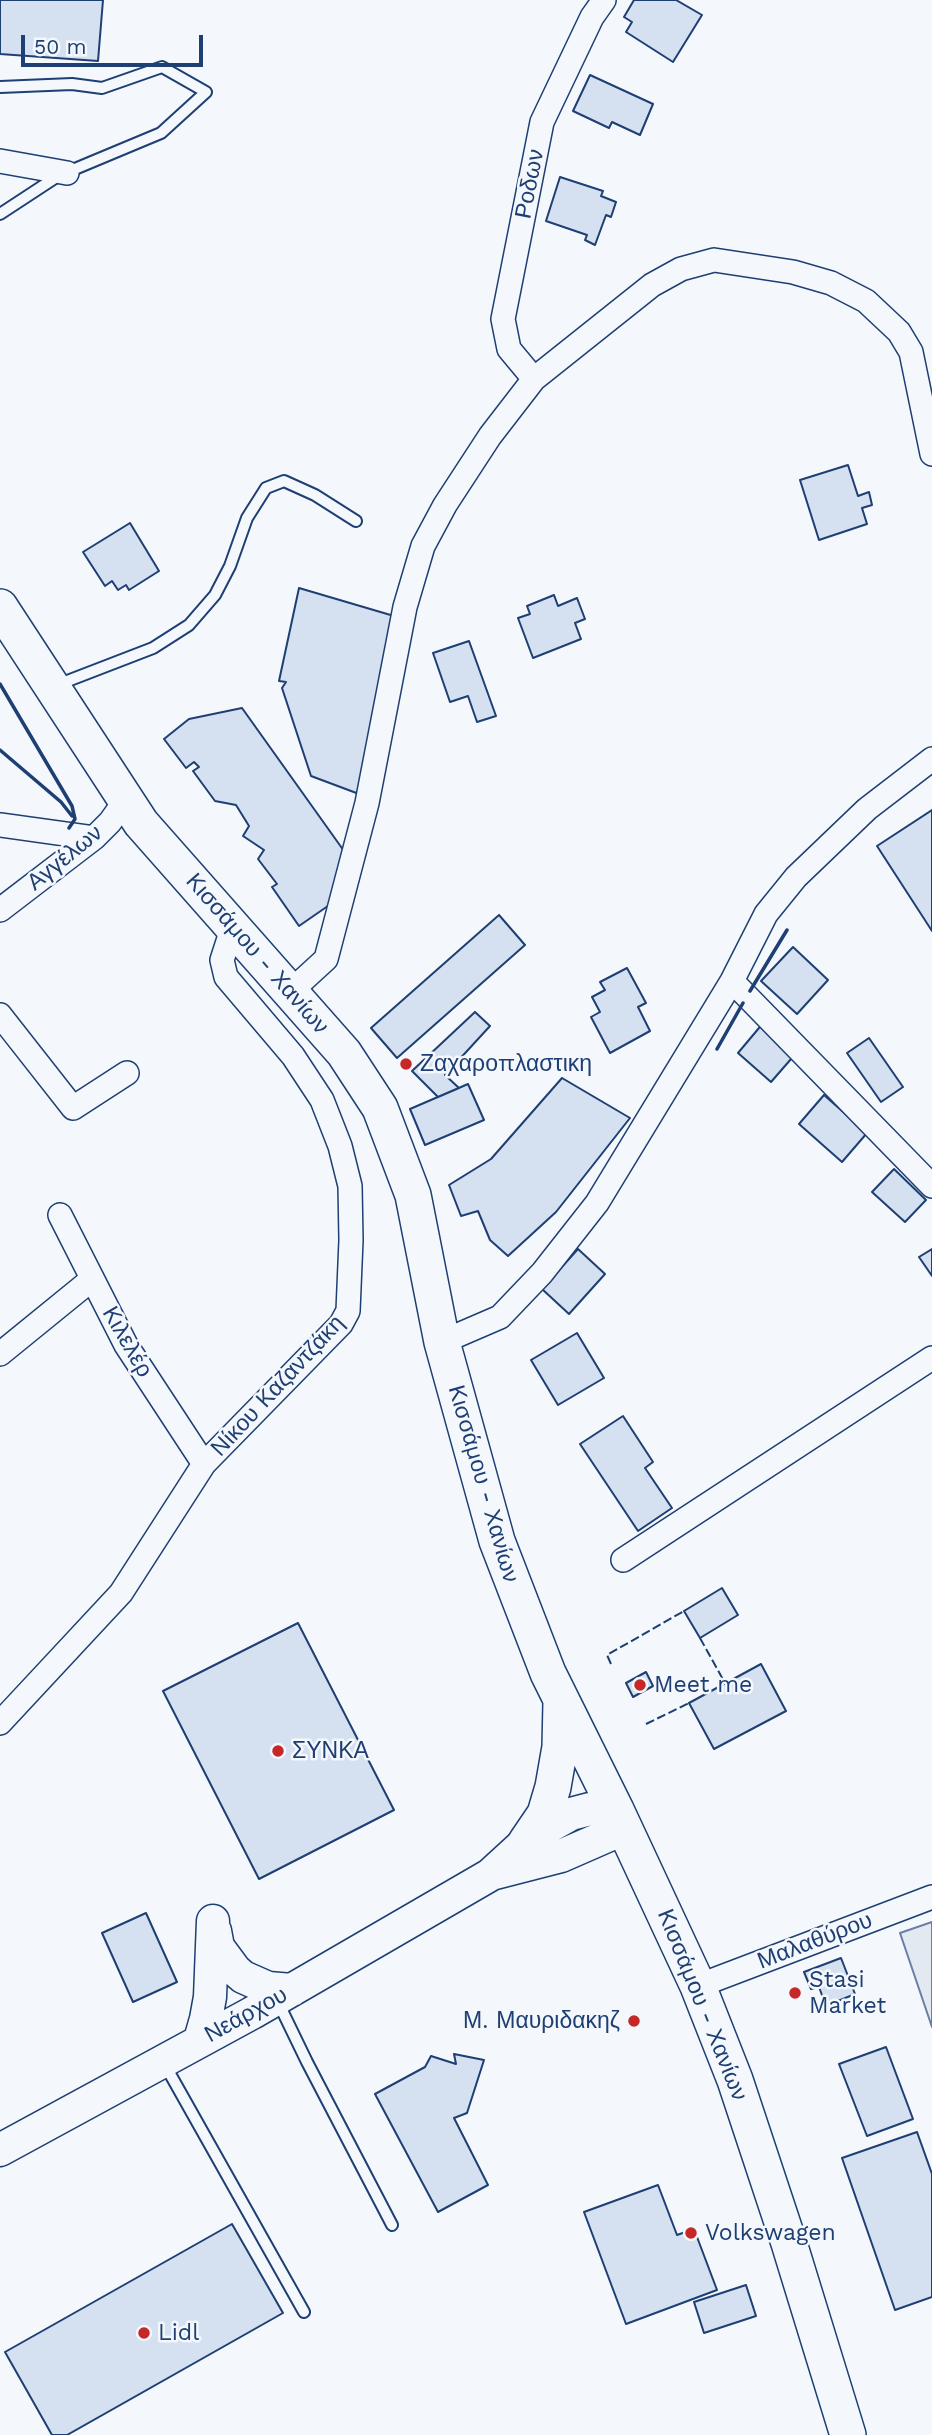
<!DOCTYPE html>
<meta charset="utf-8">
<style>
body{margin:0}
#map{position:relative;width:932px;height:2435px;overflow:hidden;background:#f4f7fb;font-family:"Work Sans",sans-serif}
canvas{display:block}
.scale{position:absolute;left:21px;top:35px;width:182px;height:32px;box-sizing:border-box;border:4px solid #1d3f73;border-top:0;padding-left:9px;font-size:21px;line-height:24px;white-space:nowrap;color:#1d3f73;-webkit-text-stroke:5px #f4f7fb;paint-order:stroke}
</style>
<div id="map">
<canvas width="932" height="2435"></canvas>
<div class="scale">50 m</div>
</div>
<script>
const c = document.querySelector('canvas').getContext('2d');
c.lineJoin = 'round';
function fill(path, color) {
  c.fillStyle = color;
  c.fill(path, 'evenodd');
}
function toPath(rows) {
  const path = new Path2D();
  for (const r of rows) {
    path.moveTo(r[0], r[1]);
    for (let i = 2; i < r.length; i += 2) path.lineTo(r[i], r[i + 1]);
  }
  return path;
}
function strokePath(path, color, width, dash) {
  c.strokeStyle = color;
  c.lineWidth = width;
  c.lineCap = dash ? 'butt' : 'round';
  c.setLineDash(dash || []);
  c.stroke(path);
}
function drawText(font, color, halo, rows, align = 'center') {
  c.font = font + ' "Work Sans",sans-serif';
  c.lineWidth = 5;
  c.setLineDash([]);
  c.textBaseline = 'middle';
  c.strokeStyle = halo;
  c.fillStyle = color;
  for (const [text, x, y, turn = 0] of rows) {
    c.save();
    c.translate(x, y);
    c.rotate((+turn || 0) * Math.PI / 180);
    c.textAlign = isNaN(turn) ? turn : align;
    if (halo) c.strokeText(text, 0, 0);
    c.fillText(text, 0, 0);
    c.restore();
  }
}
const green = toPath([
 [932,1922,932,2027,900,1933,932,1922]
]);
fill(green, '#e3e9f0');
strokePath(green, '#687fa3', 2);
const building = toPath([
 [0,0,103,0,98,61,0,54,0,0],
 [634,0,676,0,702,15,673,62,626,32,632,22,624,17,634,0],
 [590,75,653,104,640,135,612,122,609,128,573,111,590,75],
 [560,177,603,191,601,196,616,202,611,217,606,215,595,245,585,240,587,235,546,221,560,177],
 [848,465,858,496,869,492,872,505,862,508,867,524,819,540,800,480,848,465],
 [130,523,159,571,129,590,126,585,118,590,112,581,105,586,83,552,130,523],
 [299,588,394,616,359,794,311,776,282,688,286,682,279,681,299,588],
 [554,595,558,606,577,598,585,619,575,623,581,639,533,658,518,618,530,614,527,606,554,595],
 [469,641,496,716,477,722,468,696,450,702,433,653,469,641],
 [242,708,344,851,338,899,299,926,272,887,277,884,258,859,264,850,243,836,249,826,236,805,215,801,193,771,199,767,194,762,186,768,164,739,189,719,242,708],
 [932,810,932,931,877,846,932,810],
 [499,915,525,945,397,1058,371,1028,499,915],
 [793,947,828,980,797,1014,761,981,793,947],
 [627,968,646,1003,638,1007,650,1031,610,1053,591,1017,600,1012,592,997,605,990,600,982,627,968],
 [475,1012,490,1026,445,1075,459,1088,438,1097,412,1071,475,1012],
 [764,1022,798,1051,771,1082,738,1053,764,1022],
 [869,1038,903,1087,881,1102,847,1053,869,1038],
 [562,1078,630,1118,556,1212,508,1256,490,1240,478,1211,461,1216,449,1185,491,1159,562,1078],
 [468,1084,484,1120,425,1145,410,1109,468,1084],
 [824,1095,867,1133,842,1162,799,1124,824,1095],
 [894,1169,926,1200,905,1222,872,1192,894,1169],
 [578,1249,605,1274,569,1314,542,1289,578,1249],
 [932,1249,932,1276,919,1257,932,1249],
 [577,1333,604,1378,558,1405,531,1360,577,1333],
 [623,1416,653,1462,645,1468,672,1508,638,1531,580,1444,623,1416],
 [722,1588,738,1615,700,1638,684,1611,722,1588],
 [298,1623,394,1810,259,1879,163,1691,298,1623],
 [761,1664,786,1711,714,1749,689,1703,761,1664],
 [646,1672,653,1686,633,1697,626,1683,646,1672],
 [146,1913,177,1982,133,2002,102,1933,146,1913],
 [841,1958,855,1994,826,2006,819,1987,811,1989,804,1972,841,1958],
 [886,2047,913,2119,867,2136,839,2064,886,2047],
 [454,2054,484,2060,467,2113,454,2118,488,2185,438,2212,375,2094,425,2067,431,2056,456,2064,454,2054],
 [917,2132,932,2174,932,2297,895,2310,842,2158,917,2132],
 [658,2185,677,2235,694,2229,717,2290,626,2324,584,2212,658,2185],
 [232,2224,283,2313,67,2435,52,2435,5,2352,232,2224],
 [746,2285,756,2316,704,2333,694,2302,746,2285]
]);
fill(building, '#d5e0f0');
strokePath(building, '#1d3f73', 2);
const lane = toPath([
 [0,87,72,84,102,88,162,67,206,92,161,133,58,176,0,214],
 [57,685,153,648,189,625,215,595,230,566,247,518,266,488,284,481,315,495,356,521],
 [277,2000,307,2062,392,2225],
 [165,2065,304,2312]
]);
const street = toPath([
 [604,0,592,17,542,122,503,319,509,349,534,379,652,285,681,269,714,260,793,272,831,283,866,301,899,332,911,352,932,454],
 [0,161,67,173],
 [0,825,94,838],
 [0,910,94,838,110,822,125,801],
 [732,981,932,1186],
 [290,992,326,959,367,803,405,607,423,546,445,505,490,436,534,379],
 [0,1015,73,1108,127,1073],
 [60,1215,126,1345,204,1464],
 [442,1342,500,1317,542,1273,597,1203,732,981,766,914,796,877,867,809,932,759],
 [0,1354,91,1280],
 [623,1560,932,1358],
 [0,1723,121,1593,204,1464,341,1324,348,1311,351,1240,350,1186,340,1146,322,1100,293,1056,226,977,222,960,233,926],
 [698,1986,932,1897]
]);
const secondary = toPath([
 [495,1873,561,1856,625,1828],
 [215,1931,218,1947,235,1970,243,1977,268,1988,292,1990],
 [200,2040,206,2019,210,1997,213,1921],
 [0,2150,252,2013,490,1875,526,1842,548,1827,571,1814,590,1809,616,1810]
]);
const primary = toPath([
 [0,607,141,823,344,1053,380,1108,413,1195,442,1342,497,1541,548,1673,616,1810,698,1986,735,2080,789,2243,848,2435],
 [526,1842,545,1814,553,1787,560,1747,561,1702]
]);
strokePath(lane, '#1d3f73', 14);
strokePath(street, '#1d3f73', 26);
strokePath(secondary, '#1d3f73', 35);
strokePath(primary, '#1d3f73', 38);
strokePath(lane, '#f4f7fb', 10);
strokePath(street, '#f4f7fb', 23);
strokePath(secondary, '#f4f7fb', 32);
strokePath(primary, '#f4f7fb', 35);
strokePath(toPath([
 [700,1638,725,1683],
 [611,1664,607,1655,684,1611],
 [646,1724,689,1703]
]), '#1d3f73', 2, [9, 3.5]);
strokePath(toPath([
 [0,684,72,806,75,819,69,828],
 [0,750,61,802,72,816],
 [750,991,787,930],
 [717,1049,743,1003]
]), '#1d3f73', 3.5);
for (const [x, y, r, color] of [
 [406,1064,7,"#c62828"],
 [640,1685,7,"#c62828"],
 [278,1751,7,"#c62828"],
 [795,1993,7,"#c62828"],
 [634,2021,7,"#c62828"],
 [691,2233,7,"#c62828"],
 [144,2333,7,"#c62828"]
]) {
  const dot = new Path2D();
  dot.arc(x, y, r, 0, 2 * Math.PI);
  c.fillStyle = color;
  c.fill(dot);
  strokePath(dot, '#f4f7fb', 2.5);
}
drawText('23px', '#1d3f73', '#f4f7fb', [
 ["Ροδων",530,184,-79],
 ["Αγγέλων",65,858,-39],
 ["Κισσάμου - Χανίων",257,954,49],
 ["Κιλελέρ",127,1342,60],
 ["Νίκου Καζαντζάκη",278,1386,-47],
 ["Κισσάμου - Χανίων",483,1484,74],
 ["Μαλαθύρου",815,1941,-21],
 ["Κισσάμου - Χανίων",702,2005,68],
 ["Νεάρχου",246,2015,-29]
]);
drawText('23px', '#1d3f73', '#f4f7fb', [
 ["Ζαχαροπλαστικη",420,1064],
 ["Meet me",654,1685],
 ["ΣΥΝΚΑ",292,1751],
 ["Stasi",809,1980],
 ["Market",809,2006],
 ["Μ. Μαυριδακηζ",620,2021,"right"],
 ["Volkswagen",705,2233],
 ["Lidl",158,2333]
], 'left');
</script>
